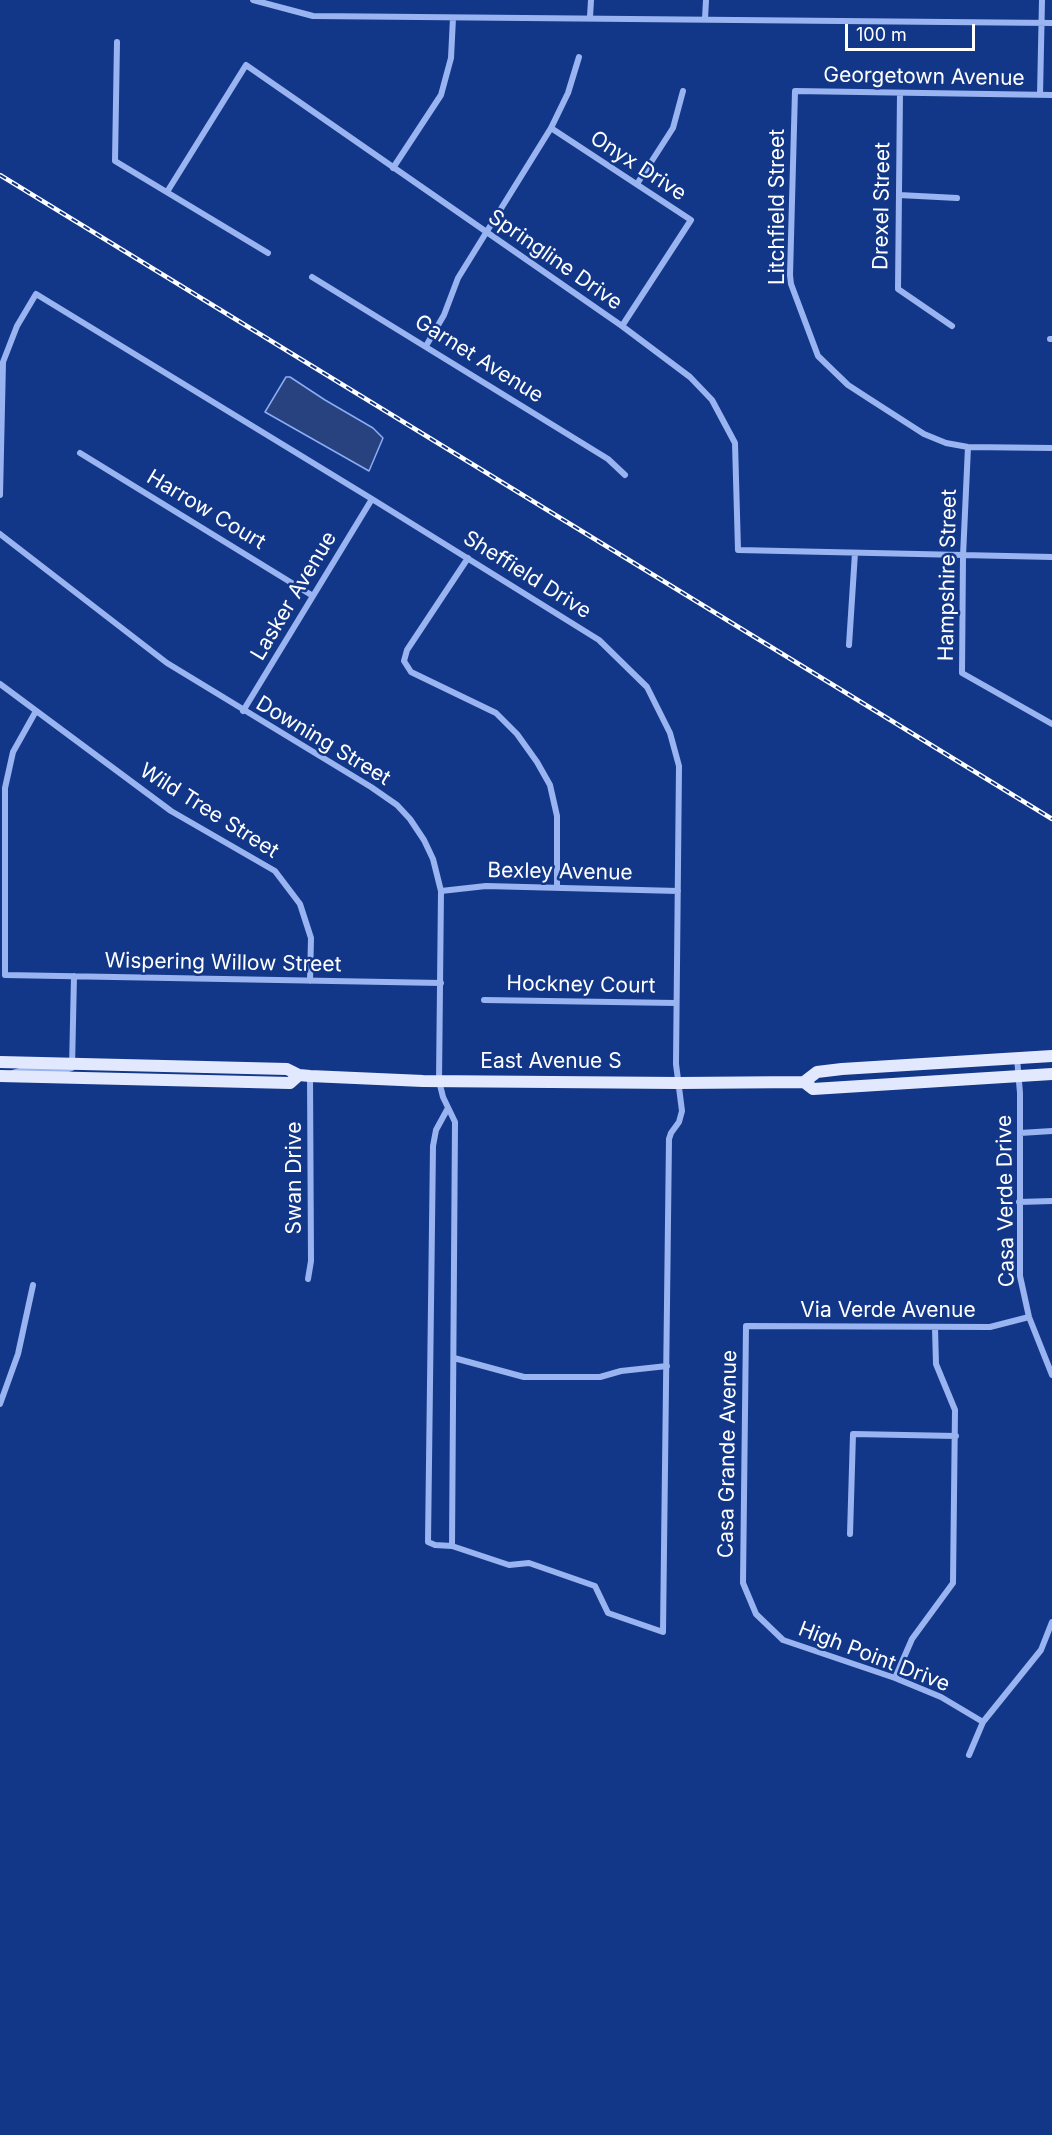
<!DOCTYPE html>
<style>
body{margin:0}
#map{position:relative;width:1052px;height:2135px;overflow:hidden;background:#133788;font-family:Inter,sans-serif}
canvas{display:block}
.scale{position:absolute;left:845px;top:24px;width:130px;height:27px;box-sizing:border-box;border:3px solid #fff;border-top:0;padding-left:8px;font-size:18px;line-height:21px;white-space:nowrap;color:#fff;-webkit-text-stroke:4px #133788;paint-order:stroke}
</style>
<div id="map">
<canvas width="1052" height="2135"></canvas>
<div class="scale">100 m</div>
</div>
<script>
const c = document.querySelector('canvas').getContext('2d');
c.lineJoin = 'round';
function fill(path, color) {
  c.fillStyle = color;
  c.fill(path, 'evenodd');
}
function toPath(rows) {
  const path = new Path2D();
  for (const r of rows) {
    path.moveTo(r[0], r[1]);
    for (let i = 2; i < r.length; i += 2) path.lineTo(r[i], r[i + 1]);
  }
  return path;
}
function strokePath(path, color, width, dash) {
  c.strokeStyle = color;
  c.lineWidth = width;
  c.lineCap = dash ? 'butt' : 'round';
  c.setLineDash(dash || []);
  c.stroke(path);
}
function drawText(font, color, halo, rows, align = 'center') {
  c.font = font + ' Inter,sans-serif';
  c.lineWidth = 5;
  c.setLineDash([]);
  c.textBaseline = 'middle';
  c.strokeStyle = halo;
  c.fillStyle = color;
  for (const [text, x, y, turn = 0] of rows) {
    c.save();
    c.translate(x, y);
    c.rotate((+turn || 0) * Math.PI / 180);
    c.textAlign = isNaN(turn) ? turn : align;
    if (halo) c.strokeText(text, 0, 0);
    c.fillText(text, 0, 0);
    c.restore();
  }
}
const water = toPath([
 [286,377,290,377,325,400,373,428,383,438,369,471,265,412,286,377]
]);
fill(water, '#27427f');
strokePath(water, '#8badf3', 1.5);
strokePath(toPath([
 [253,0,313,16,1052,23],
 [590,17,591,0],
 [705,19,706,0],
 [117,42,115,161,268,253],
 [900,93,898,289,952,326],
 [1040,95,1042,0],
 [1052,95,795,91,790,275,791,284,818,356,848,385,868,398,924,434,946,443,968,447,1052,448],
 [551,128,691,220,622,326],
 [393,168,441,95,451,58,453,18],
 [637,184,673,128,683,91],
 [167,192,246,65,622,326,690,377,712,400,735,443,738,550,1052,557],
 [899,195,957,198],
 [312,277,608,459,625,475],
 [1050,339,1052,339],
 [426,346,444,315,458,278,551,128,568,93,579,57],
 [968,447,963,556,962,673,1052,724],
 [80,453,313,596],
 [0,495,3,362,17,326,36,294,372,499,599,640,647,687,670,733,679,766,676,1064,682,1111,679,1122,671,1133,669,1139,663,1632,608,1613,595,1586,529,1563,509,1565,452,1546,455,1122,443,1097,439,1081,441,891,433,859,424,840,410,819,397,805,371,787,167,663,0,534],
 [468,558,407,650,404,661,411,672,496,713,517,734,537,762,550,785,557,816,557,888],
 [849,645,855,553],
 [0,684,171,811,275,871,300,904,311,938,310,981],
 [36,711,13,752,5,788,5,975,441,983],
 [243,711,372,499],
 [441,891,486,886,678,891],
 [484,1000,676,1003],
 [1017,1058,1020,1093,1020,1276,1029,1317,1052,1375],
 [13,1073,27,1069,66,1070,72,1068,74,976],
 [448,1108,436,1130,433,1146,428,1542,435,1545,452,1546],
 [1020,1133,1052,1131],
 [1019,1202,1052,1201],
 [308,1279,311,1261,310,1076],
 [454,1358,524,1377,600,1377,621,1371,667,1366],
 [0,1404,18,1354,33,1285],
 [850,1534,853,1434,956,1436],
 [895,1678,912,1639,953,1583,955,1410,936,1364,935,1328],
 [983,1722,941,1697,895,1678,783,1640,756,1614,743,1583,746,1326,990,1327,1029,1317],
 [969,1755,983,1722,1041,1650,1052,1622]
]), '#99b4f0', 6);
strokePath(toPath([
 [0,1062,287,1069,299,1075,310,1076,423,1081,679,1083,804,1082,817,1072,842,1069,1052,1056],
 [0,1076,290,1083,299,1075],
 [804,1082,813,1089,1052,1074]
]), '#e2e9ff', 12);
const rail = toPath([
 [0,175,1052,819]
]);
strokePath(rail, '#fff', 4.5);
strokePath(rail, '#133788', 2, [7]);
drawText('21px', '#fff', '#133788', [
 ["Georgetown Avenue",924,77,1],
 ["Onyx Drive",638,166,33],
 ["Drexel Street",882,206,-89],
 ["Litchfield Street",778,207,-90],
 ["Springline Drive",555,260,35],
 ["Garnet Avenue",479,359,32],
 ["Harrow Court",206,510,31],
 ["Sheffield Drive",527,575,32],
 ["Hampshire Street",948,575,-89],
 ["Lasker Avenue",294,596,-59],
 ["Downing Street",323,741,31],
 ["Wild Tree Street",209,811,32],
 ["Bexley Avenue",560,872,1],
 ["Wispering Willow Street",223,963,1],
 ["Hockney Court",581,985,1],
 ["East Avenue S",551,1062],
 ["Swan Drive",295,1178,-90],
 ["Casa Verde Drive",1006,1201,-91],
 ["Via Verde Avenue",888,1311],
 ["Casa Grande Avenue",728,1454,-89],
 ["High Point Drive",874,1657,21]
]);
</script>
